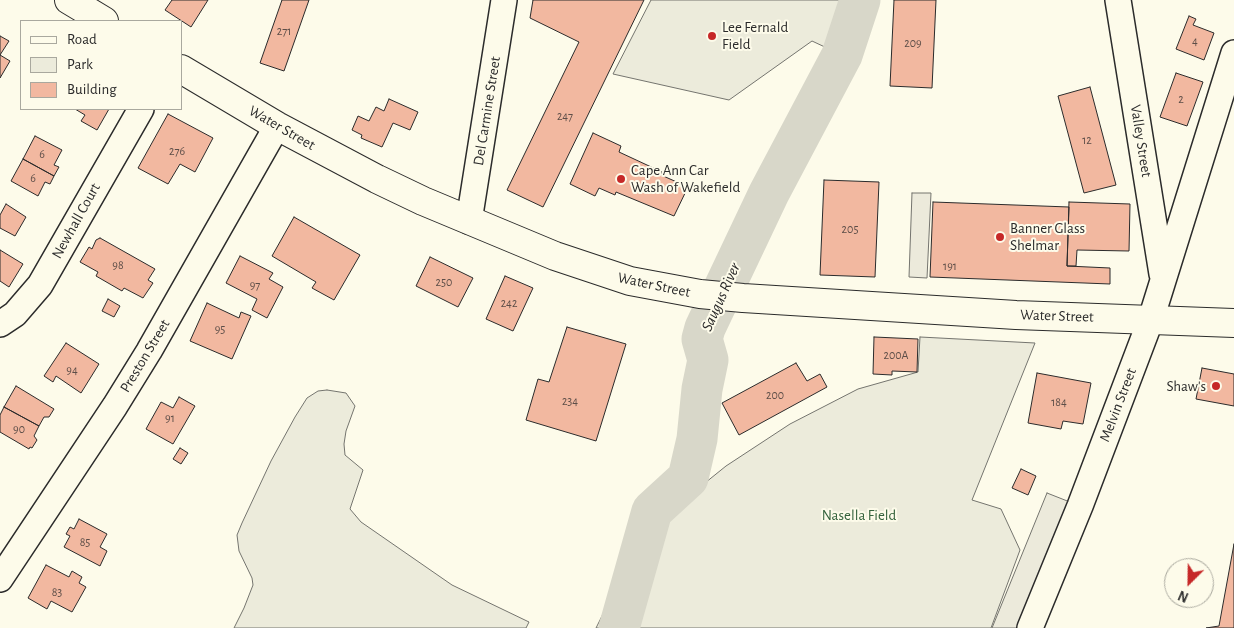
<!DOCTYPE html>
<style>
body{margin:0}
#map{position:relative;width:1234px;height:628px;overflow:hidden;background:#fdfbea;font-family:"Alegreya Sans",sans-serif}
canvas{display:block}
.legend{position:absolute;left:20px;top:20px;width:162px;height:90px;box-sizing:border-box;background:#fdfbea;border:1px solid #a9a89e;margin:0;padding:6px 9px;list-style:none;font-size:15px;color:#2b2b2b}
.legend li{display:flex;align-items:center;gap:10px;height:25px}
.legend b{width:25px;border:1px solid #a9a89e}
.north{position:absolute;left:1164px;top:558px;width:50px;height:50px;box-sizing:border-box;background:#fdfbea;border:1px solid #a9a89e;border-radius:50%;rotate:203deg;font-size:14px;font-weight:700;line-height:20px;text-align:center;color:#2b2b2b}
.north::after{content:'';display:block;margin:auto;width:18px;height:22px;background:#c62828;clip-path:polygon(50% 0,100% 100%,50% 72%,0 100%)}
</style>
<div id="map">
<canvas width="1234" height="628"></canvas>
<ul class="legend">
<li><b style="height:6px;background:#fdfbea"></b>Road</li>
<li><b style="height:14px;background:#ecebdb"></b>Park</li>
<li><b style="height:14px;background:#f2b8a0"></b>Building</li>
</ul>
<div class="north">N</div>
</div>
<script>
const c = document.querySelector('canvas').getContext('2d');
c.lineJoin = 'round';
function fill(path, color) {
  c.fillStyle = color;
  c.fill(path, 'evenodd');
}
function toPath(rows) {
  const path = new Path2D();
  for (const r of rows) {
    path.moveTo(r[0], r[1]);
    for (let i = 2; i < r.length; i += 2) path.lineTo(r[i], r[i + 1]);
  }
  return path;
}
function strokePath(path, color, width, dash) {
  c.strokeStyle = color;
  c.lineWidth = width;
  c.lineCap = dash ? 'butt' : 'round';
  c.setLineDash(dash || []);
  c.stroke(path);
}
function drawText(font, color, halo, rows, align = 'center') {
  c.font = font + ' "Alegreya Sans",sans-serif';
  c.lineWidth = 4;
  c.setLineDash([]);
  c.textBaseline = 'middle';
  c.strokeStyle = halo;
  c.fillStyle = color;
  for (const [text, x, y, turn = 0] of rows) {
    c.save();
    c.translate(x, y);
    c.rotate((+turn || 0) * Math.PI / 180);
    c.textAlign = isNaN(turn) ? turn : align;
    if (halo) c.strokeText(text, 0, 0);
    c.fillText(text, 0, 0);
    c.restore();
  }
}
const green = toPath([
 [651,0,860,0,842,55,812,41,729,100,613,74,651,0],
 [920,337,1035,343,972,500,1001,509,1020,550,991,628,596,628,603,614,611,608,638,541,664,516,726,466,790,424,858,389,918,372,920,337],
 [327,390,346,393,355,406,346,431,344,444,345,455,363,470,350,509,361,522,452,585,529,622,526,628,234,628,244,608,253,585,252,578,239,551,237,535,242,523,271,461,295,417,307,398,318,391,327,390]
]);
fill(green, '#ecebdb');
strokePath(green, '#74746e', 1);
const parking = toPath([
 [912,193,931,193,927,278,909,277,912,193],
 [1047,493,1080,506,1030,628,992,628,1047,493]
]);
fill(parking, '#eceadb');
strokePath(parking, '#74746e', 1);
strokePath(toPath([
 [619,628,652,511,688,478,697,439,702,389,708,360,702,339,705,328,769,193,842,55,860,0]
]), '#d8d7c9', 41);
const building = toPath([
 [172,0,208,0,191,27,165,10,172,0],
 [282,0,309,0,284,71,260,63,282,0],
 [533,0,644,0,543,207,507,190,579,42,530,18,533,0],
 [894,0,936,0,932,88,890,86,894,0],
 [1189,16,1196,19,1193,25,1214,33,1204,60,1176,49,1189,16],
 [0,36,9,41,0,55,10,61,0,78,0,36],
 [1176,73,1203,82,1187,126,1160,117,1176,73],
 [1090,87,1116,185,1084,193,1058,96,1090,87],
 [389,99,418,112,410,130,393,123,382,147,361,138,362,135,352,130,358,116,369,121,376,107,384,111,389,99],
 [75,109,109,109,97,130,81,121,85,115,75,109],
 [168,114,213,138,195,172,180,164,168,184,138,168,168,114],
 [593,133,621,146,619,152,662,172,661,175,688,187,674,216,616,192,615,195,599,188,595,196,570,184,593,133],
 [35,136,62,150,54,165,59,167,54,176,23,159,35,136],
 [23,159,54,176,50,184,45,182,38,196,11,181,23,159],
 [824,180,879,182,875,277,820,275,824,180],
 [933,202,1069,207,1067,266,1110,268,1110,284,930,277,933,202],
 [1069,202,1130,204,1129,251,1077,250,1076,266,1067,266,1069,202],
 [6,204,26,217,15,236,0,228,0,215,6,204],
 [294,217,360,255,334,300,312,288,316,282,272,256,294,217],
 [100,238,155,269,148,280,153,283,143,298,124,288,122,291,96,276,98,272,80,262,89,247,92,249,96,240,100,238],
 [0,250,23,264,9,287,0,281,0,250],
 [240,256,273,273,269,279,283,287,267,318,252,310,257,299,226,283,240,256],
 [430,257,473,278,458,307,416,286,430,257],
 [505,276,533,288,513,331,486,319,505,276],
 [108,299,120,306,114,317,102,311,108,299],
 [207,303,239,318,241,312,251,316,232,359,190,341,207,303],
 [567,327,626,344,596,441,526,420,538,379,549,382,567,327],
 [874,337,918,339,917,372,892,371,892,375,873,374,874,337],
 [66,343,99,364,81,393,56,376,53,382,44,376,66,343],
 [796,363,807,381,820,374,827,387,739,435,722,403,796,363],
 [1202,368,1234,374,1234,406,1196,399,1202,368],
 [1037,373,1091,383,1083,424,1063,421,1061,429,1028,423,1037,373],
 [16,386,54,409,49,417,44,417,39,426,4,407,16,386],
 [179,397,195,406,173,444,146,429,161,402,173,408,179,397],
 [4,407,39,426,34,436,37,440,32,448,30,447,29,449,0,432,0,415,4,407],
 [180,448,188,453,181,464,173,459,180,448],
 [1021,469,1036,476,1028,495,1012,488,1021,469],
 [79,519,107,534,100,547,107,551,100,566,64,547,70,536,66,534,70,527,74,529,79,519],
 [1234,544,1234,628,1206,628,1219,626,1234,544],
 [46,565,69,577,72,571,82,577,79,583,86,587,72,612,51,601,47,609,28,598,46,565]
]);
fill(building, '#f2b8a0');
strokePath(building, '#2b2b2b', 1);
const minor = toPath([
 [1118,0,1162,274],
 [469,221,504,0],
 [0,324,15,314,40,285,141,109],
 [0,579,115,406,149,351,277,126],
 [1030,628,1080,506,1151,319,1234,53]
]);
const major = toPath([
 [69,0,104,21],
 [181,69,277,126,377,179,423,201,555,256,630,281,700,294,743,298,1016,315,1234,323]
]);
strokePath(minor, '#2b2b2b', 28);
strokePath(major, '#2b2b2b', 30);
strokePath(minor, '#fdfbea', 25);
strokePath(major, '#fdfbea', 28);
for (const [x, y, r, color] of [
 [712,36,5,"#c62828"],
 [621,179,5,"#c62828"],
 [1000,237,5,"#c62828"],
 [1216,386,5,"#c62828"]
]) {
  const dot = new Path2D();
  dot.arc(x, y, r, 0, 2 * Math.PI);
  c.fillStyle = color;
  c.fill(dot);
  strokePath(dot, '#fdfbea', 2);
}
drawText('12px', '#5d4e48', null, [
 ["271",284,31],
 ["4",1195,41],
 ["209",913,43],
 ["2",1181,99],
 ["247",565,116],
 ["12",1087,140],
 ["276",177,151],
 ["6",42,154],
 ["6",33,178],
 ["205",850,229],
 ["98",118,265],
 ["191",950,266],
 ["250",444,282],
 ["97",255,285],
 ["242",509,303],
 ["95",220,329],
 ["200A",896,355],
 ["94",72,370],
 ["200",775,395],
 ["234",570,401],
 ["184",1059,402],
 ["91",170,418],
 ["90",19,429],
 ["85",85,542],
 ["83",57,592]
]);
drawText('15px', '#2b2b2b', '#fdfbea', [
 ["Lee Fernald",722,27],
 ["Field",722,44],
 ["Cape Ann Car",631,170],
 ["Wash of Wakefield",631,187],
 ["Banner Glass",1010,228],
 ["Shelmar",1010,245],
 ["Shaw's",1206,386,"right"]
], 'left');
drawText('15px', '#2b2b2b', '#fdfbea', [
 ["Del Carmine Street",487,111,-81],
 ["Water Street",282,128,30],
 ["Valley Street",1141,141,81],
 ["Newhall Court",76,221,-61],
 ["Water Street",654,285,12],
 ["Water Street",1057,316,2],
 ["Preston Street",145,356,-59],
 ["Melvin Street",1118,405,-69]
]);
drawText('15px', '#34623c', '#fdfbea', [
 ["Nasella Field",859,515]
]);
drawText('italic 16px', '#2b2b2b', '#fdfbea', [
 ["Saugus River",721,297,-66]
]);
</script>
